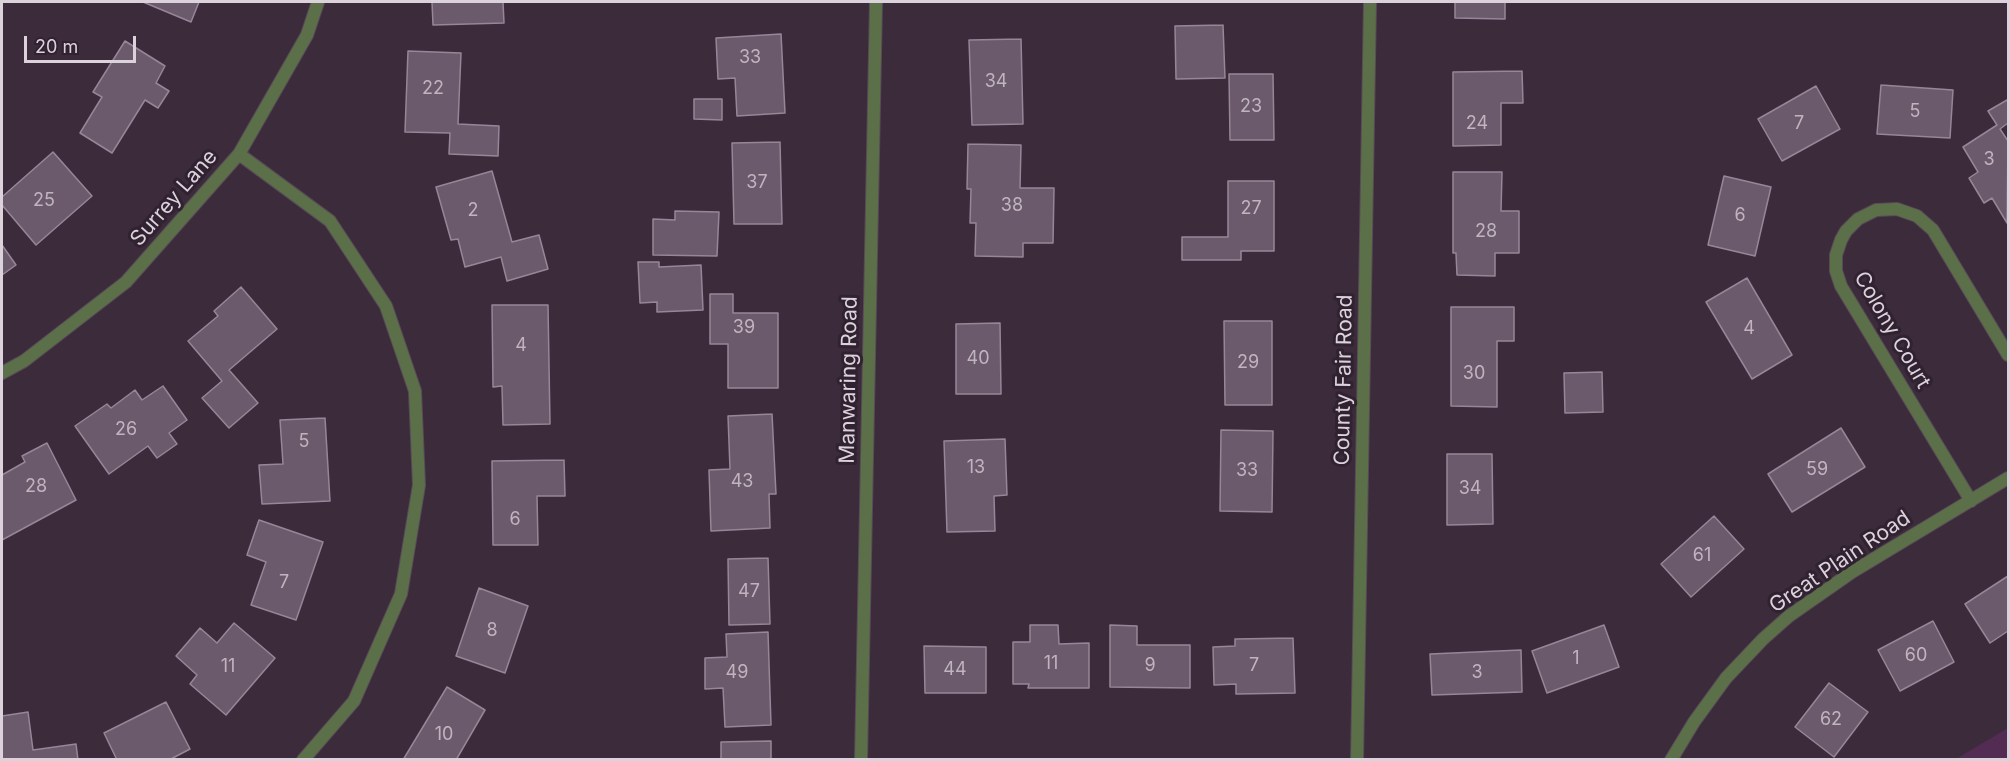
<!DOCTYPE html>
<style>
body{margin:0}
#map{position:relative;width:2010px;height:761px;overflow:hidden;background:#3c2c3b;font-family:Inter,sans-serif}
canvas{display:block}
.frame{position:absolute;inset:0;border:3px solid #dcd2db;pointer-events:none}
.scale{position:absolute;left:24px;top:36px;width:112px;height:27px;box-sizing:border-box;border:3px solid #dcd2db;border-top:0;padding-left:8px;font-size:18px;line-height:21px;white-space:nowrap;color:#dcd2db;-webkit-text-stroke:4px #312231;paint-order:stroke}
</style>
<div id="map">
<canvas width="2010" height="761"></canvas>
<div class="frame"></div>
<div class="scale">20 m</div>
</div>
<script>
const c = document.querySelector('canvas').getContext('2d');
c.lineJoin = 'round';
function fill(path, color) {
  c.fillStyle = color;
  c.fill(path, 'evenodd');
}
function toPath(rows) {
  const path = new Path2D();
  for (const r of rows) {
    path.moveTo(r[0], r[1]);
    for (let i = 2; i < r.length; i += 2) path.lineTo(r[i], r[i + 1]);
  }
  return path;
}
function strokePath(path, color, width, dash) {
  c.strokeStyle = color;
  c.lineWidth = width;
  c.lineCap = dash ? 'butt' : 'round';
  c.setLineDash(dash || []);
  c.stroke(path);
}
function drawText(font, color, halo, rows, align = 'center') {
  c.font = font + ' Inter,sans-serif';
  c.lineWidth = 6;
  c.setLineDash([]);
  c.textBaseline = 'middle';
  c.strokeStyle = halo;
  c.fillStyle = color;
  for (const [text, x, y, turn = 0] of rows) {
    c.save();
    c.translate(x, y);
    c.rotate((+turn || 0) * Math.PI / 180);
    c.textAlign = isNaN(turn) ? turn : align;
    if (halo) c.strokeText(text, 0, 0);
    c.fillText(text, 0, 0);
    c.restore();
  }
}
fill(toPath([
 [2008,728,2008,759,1956,759]
]), '#522c52');
const building = toPath([
 [143,2,199,2,191,22,143,2],
 [432,2,503,2,504,23,433,25,432,2],
 [1455,2,1505,2,1505,19,1455,18,1455,2],
 [1223,25,1225,78,1176,79,1175,26,1223,25],
 [781,34,785,113,737,116,735,78,718,79,716,38,781,34],
 [1021,39,1023,124,972,125,969,40,1021,39],
 [125,41,165,66,156,83,169,91,158,108,145,100,112,153,80,133,102,97,93,92,125,41],
 [408,51,461,53,458,124,499,126,498,156,449,154,450,133,405,132,408,51],
 [1522,71,1523,103,1501,103,1501,145,1453,146,1453,72,1522,71],
 [1229,74,1273,74,1274,140,1230,140,1229,74],
 [1881,85,1953,90,1950,138,1877,134,1881,85],
 [1816,86,1840,129,1782,161,1758,119,1816,86],
 [694,99,722,99,722,120,694,119,694,99],
 [2007,100,2008,102,2008,123,2000,129,2008,141,2007,223,1992,198,1984,203,1969,178,1978,172,1963,147,1997,125,1988,111,2007,100],
 [780,142,782,224,734,224,732,143,780,142],
 [968,144,1021,145,1020,188,1054,188,1053,243,1023,243,1023,257,975,256,976,223,970,223,971,189,967,189,968,144],
 [53,152,92,196,36,245,2,205,2,197,53,152],
 [492,171,512,242,539,235,548,269,507,281,501,257,465,267,458,239,451,240,436,187,492,171],
 [1453,172,1502,172,1501,211,1519,211,1519,253,1495,253,1495,276,1457,275,1456,253,1453,253,1453,172],
 [1724,176,1771,187,1755,256,1708,245,1724,176],
 [1228,181,1274,181,1274,251,1241,251,1241,260,1182,260,1182,237,1228,237,1228,181],
 [675,211,719,212,717,256,653,255,653,219,675,220,675,211],
 [2,245,16,265,2,275,2,245],
 [638,262,659,262,659,267,701,265,703,310,657,312,657,302,640,303,638,262],
 [1747,278,1792,355,1752,379,1706,302,1747,278],
 [241,287,277,329,229,370,258,403,229,428,202,398,222,381,188,341,218,316,214,311,241,287],
 [710,294,733,294,733,313,778,313,778,388,728,388,728,344,710,344,710,294],
 [492,305,548,305,550,424,503,425,502,386,493,387,492,305],
 [1451,307,1514,307,1514,341,1497,341,1497,407,1451,406,1451,307],
 [1224,321,1272,321,1272,405,1225,405,1224,321],
 [1000,323,1001,394,956,394,956,324,1000,323],
 [1602,372,1603,412,1565,413,1564,373,1602,372],
 [163,386,187,420,169,433,177,444,157,458,148,446,109,474,75,426,107,404,111,408,135,390,142,400,163,386],
 [772,414,776,494,769,494,770,528,711,531,709,470,730,469,728,416,772,414],
 [325,418,330,501,262,504,259,465,283,464,280,420,325,418],
 [1841,428,1865,467,1792,512,1768,474,1841,428],
 [1221,430,1273,431,1272,512,1220,511,1221,430],
 [1005,439,1007,495,994,496,995,531,947,532,944,441,1005,439],
 [47,443,76,500,2,540,2,475,25,462,22,456,47,443],
 [1447,454,1492,454,1493,524,1447,525,1447,454],
 [564,460,565,496,537,496,538,545,493,545,492,461,564,460],
 [1714,516,1744,549,1691,597,1661,564,1714,516],
 [259,520,323,542,296,620,251,605,266,562,247,555,259,520],
 [768,558,770,624,729,625,728,559,768,558],
 [2008,576,2008,631,1990,643,1965,604,2008,576],
 [479,588,528,606,505,673,456,656,479,588],
 [1933,621,1954,662,1900,691,1878,650,1933,621],
 [234,623,275,658,226,715,190,684,197,675,176,656,200,628,217,643,234,623],
 [1030,625,1058,625,1059,644,1089,643,1089,688,1028,688,1029,684,1013,684,1013,642,1030,642,1030,625],
 [1110,625,1137,626,1137,645,1190,645,1190,688,1110,687,1110,625],
 [1604,625,1619,667,1547,693,1532,651,1604,625],
 [768,632,771,725,725,727,723,688,705,689,705,658,727,657,726,634,768,632],
 [1293,638,1295,693,1236,694,1236,684,1214,685,1213,647,1235,646,1235,639,1293,638],
 [924,646,986,647,986,693,925,693,924,646],
 [1521,650,1522,692,1432,695,1430,654,1521,650],
 [1829,683,1868,712,1834,757,1795,727,1829,683],
 [447,687,485,710,456,760,403,760,447,687],
 [166,702,190,749,169,760,117,760,104,733,166,702],
 [28,712,33,750,76,744,78,760,2,760,2,716,28,712],
 [771,741,771,760,721,760,721,742,771,741]
]);
fill(building, '#6b5a6b');
strokePath(building, '#988698', 1.5);
const minor = toPath([
 [239,154,330,221,386,306,415,391,419,485,401,594,354,701,303,760],
 [2,373,24,361,126,282,239,154,307,35,318,2],
 [1971,501,1841,286,1836,271,1836,255,1841,240,1846,231,1858,219,1876,210,1897,209,1917,216,1933,230,2008,355],
 [861,760,876,2],
 [1357,760,1370,2],
 [1671,760,1694,722,1726,678,1763,639,1789,616,1852,572,2008,478]
]);
strokePath(minor, '#594a58', 14);
strokePath(minor, '#5b7048', 12);
drawText('18px', '#c0b4bf', null, [
 ["33",750,58],
 ["34",996,82],
 ["22",433,89],
 ["23",1251,107],
 ["5",1915,112],
 ["24",1477,124],
 ["7",1799,124],
 ["3",1989,160],
 ["37",757,183],
 ["25",44,201],
 ["38",1012,206],
 ["27",1251,209],
 ["2",473,211],
 ["6",1740,216],
 ["28",1486,232],
 ["39",744,328],
 ["4",1749,329],
 ["4",521,346],
 ["40",978,359],
 ["29",1248,363],
 ["30",1474,374],
 ["26",126,430],
 ["5",304,442],
 ["13",976,468],
 ["59",1817,470],
 ["33",1247,471],
 ["43",742,482],
 ["28",36,487],
 ["34",1470,489],
 ["6",515,520],
 ["61",1702,556],
 ["7",284,583],
 ["47",749,592],
 ["8",492,631],
 ["60",1916,656],
 ["1",1576,659],
 ["11",1051,664],
 ["9",1150,666],
 ["7",1254,666],
 ["11",228,667],
 ["44",955,670],
 ["49",737,673],
 ["3",1477,673],
 ["62",1831,720],
 ["10",444,735]
]);
drawText('21px', '#dcd2db', '#312231', [
 ["Surrey Lane",174,198,-49],
 ["Colony Court",1892,330,60],
 ["Manwaring Road",849,380,-89],
 ["County Fair Road",1344,380,-89],
 ["Great Plain Road",1840,562,-34]
]);
</script>
